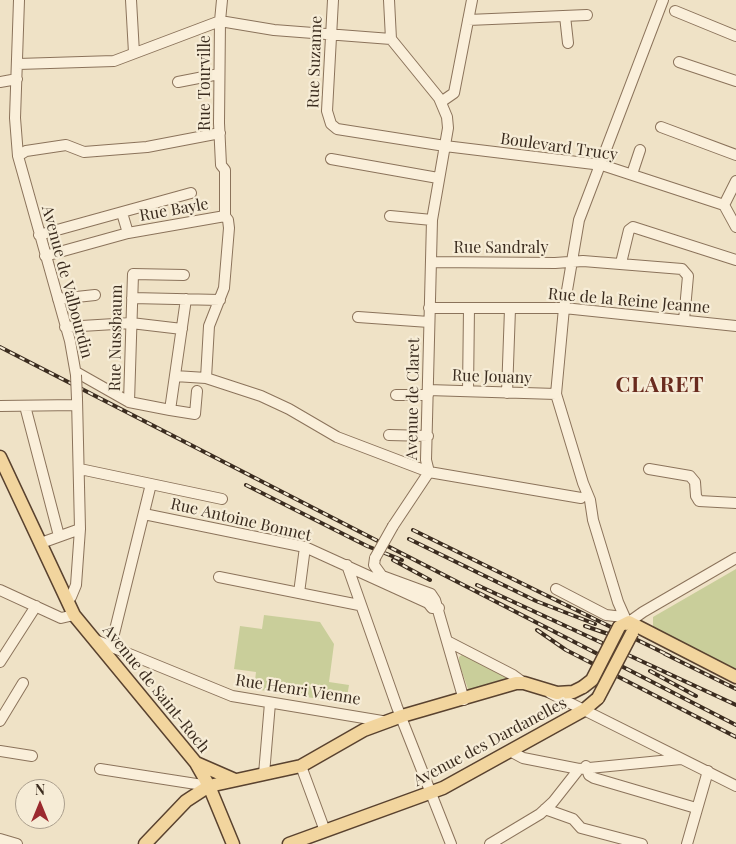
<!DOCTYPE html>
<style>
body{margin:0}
#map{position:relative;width:736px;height:844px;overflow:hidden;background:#efe2c6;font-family:"Playfair Display",serif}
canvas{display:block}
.north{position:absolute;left:15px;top:779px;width:50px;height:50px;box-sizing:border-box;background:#f6ecd6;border:1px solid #ab9f8d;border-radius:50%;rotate:0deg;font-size:14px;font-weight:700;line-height:20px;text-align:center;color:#3b2c1f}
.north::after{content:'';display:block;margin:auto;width:18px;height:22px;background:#9b2a2f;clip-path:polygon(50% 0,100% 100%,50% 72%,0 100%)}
</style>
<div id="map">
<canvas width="736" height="844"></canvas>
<div class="north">N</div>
</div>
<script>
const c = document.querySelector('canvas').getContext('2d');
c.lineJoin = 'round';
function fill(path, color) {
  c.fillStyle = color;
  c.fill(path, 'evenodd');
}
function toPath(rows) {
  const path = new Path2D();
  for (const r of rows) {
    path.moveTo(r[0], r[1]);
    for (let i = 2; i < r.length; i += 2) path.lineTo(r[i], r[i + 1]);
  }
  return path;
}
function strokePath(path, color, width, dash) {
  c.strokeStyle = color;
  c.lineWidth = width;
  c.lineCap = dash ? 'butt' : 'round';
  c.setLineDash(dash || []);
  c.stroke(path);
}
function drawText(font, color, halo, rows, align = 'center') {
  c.font = font + ' "Playfair Display",serif';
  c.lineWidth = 4.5;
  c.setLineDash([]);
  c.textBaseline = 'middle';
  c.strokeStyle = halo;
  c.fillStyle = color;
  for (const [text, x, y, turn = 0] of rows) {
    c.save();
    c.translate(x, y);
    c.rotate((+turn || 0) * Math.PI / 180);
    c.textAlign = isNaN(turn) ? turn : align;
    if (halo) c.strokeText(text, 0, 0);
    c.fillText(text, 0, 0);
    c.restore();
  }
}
fill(toPath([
 [736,569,736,670,653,627,653,617],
 [264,615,320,622,334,644,329,682,349,685,346,703,254,689,256,672,234,669,240,626,262,629],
 [463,654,510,679,473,690,468,689,459,663,459,657]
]), '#c9ce9a');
const minor = toPath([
 [19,0,15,118,18,156,70,341,76,375],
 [131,0,134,53],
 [333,0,327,111,331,124,337,129,445,146,602,165,724,205],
 [389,0,391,39,439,98,447,117,448,128,432,220,426,460,429,472],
 [663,0,579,220,564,308,556,394,583,483,590,500,593,520,618,602,626,620,629,622,643,612,736,558],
 [675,11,736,36],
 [565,16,568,43],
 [468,20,587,15],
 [679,62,736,81],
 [18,64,114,61,220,21,274,30,391,39],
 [0,82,17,79],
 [178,82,219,74],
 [441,102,454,93,472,0],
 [661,127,736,155],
 [18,156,26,151,66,145,84,152,147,147,220,133],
 [331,159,438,178],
 [632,174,640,150],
 [724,205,736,181],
 [724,205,736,227],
 [122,213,128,233],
 [390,216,432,220],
 [39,235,191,193],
 [45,256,128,233,225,216],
 [431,262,555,263,583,261,682,269,688,276,684,320],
 [621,263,629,230,633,227,736,260],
 [132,298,220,300],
 [58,299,95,295],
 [429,308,564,308,736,326],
 [358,317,429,322],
 [65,327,131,323,182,329],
 [76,372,129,402,170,410,195,414,197,391],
 [175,376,206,378],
 [206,378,261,396,289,409,337,437,429,472,581,498],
 [206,378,209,326,224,288,229,228,228,220,225,216,225,170,221,165,219,123,220,21,222,0],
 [428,390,556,394],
 [468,391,469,308],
 [507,393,510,309],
 [396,395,428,395],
 [129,402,133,274,184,275],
 [0,406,77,405],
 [25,406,59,536],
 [170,410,186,299],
 [389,435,428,436],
 [80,469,222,499],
 [649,469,690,476,695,482,696,496,699,501,736,503],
 [144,514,305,547,428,603,432,608,439,608],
 [393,526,429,472],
 [41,543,80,529],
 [375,558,374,565,382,576,431,594,435,600,464,700],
 [347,565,397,707,451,844],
 [219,577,359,605],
 [556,589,606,615,623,617],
 [0,590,61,618,74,615],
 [299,593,305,547],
 [67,601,71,597,76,585,80,529,77,399],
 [95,640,232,696,388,722],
 [449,642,513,675,524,683],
 [108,649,111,646,151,484],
 [0,662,36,606],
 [550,693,736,786],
 [0,721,23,683],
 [0,751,32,756],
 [510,751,523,758,579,769],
 [301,766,325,831],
 [586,766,589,775,594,778,696,808],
 [100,769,209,786],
 [264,774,270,703],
 [545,809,573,819,581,828,642,844],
 [0,839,17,844],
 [490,844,540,814,553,802,579,769,681,759],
 [687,844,708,771]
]);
const major = toPath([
 [0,457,74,615,196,763,209,786,233,844],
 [619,627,629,622,736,677],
 [196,763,235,780],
 [145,844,186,801,209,786,301,766,364,730,402,716,516,683,524,683,557,693,573,692,583,687],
 [289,844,443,788,584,710,598,698]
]);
strokePath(minor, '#8b735b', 12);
strokePath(major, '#59422f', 15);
strokePath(minor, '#faefda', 10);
strokePath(major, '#f2d59e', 12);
const rail = toPath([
 [0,347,736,725],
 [246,485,367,546,402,560],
 [413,530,670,656],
 [409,539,536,601,595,624],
 [393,560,430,580],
 [477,585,736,705],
 [585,626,620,638],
 [537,630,566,650,736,737],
 [665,654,736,689],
 [650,671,696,696]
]);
strokePath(rail, '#3b2c1f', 4);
strokePath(rail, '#f6ecd6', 2, [5.5]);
const minorBridge = toPath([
 [76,375,77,399],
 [375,558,393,526]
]);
const majorBridge = toPath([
 [583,687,592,680,619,627],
 [598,698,632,633]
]);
strokePath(minorBridge, '#8b735b', 12, []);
strokePath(majorBridge, '#59422f', 15, []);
strokePath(minorBridge, '#faefda', 10);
strokePath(majorBridge, '#f2d59e', 12);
drawText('16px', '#3b2c1f', '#f6ecd6', [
 ["Rue Suzanne",315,62,-88],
 ["Rue Tourville",205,83,-90],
 ["Boulevard Trucy",559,147,8],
 ["Rue Bayle",174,210,-10],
 ["Rue Sandraly",501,248],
 ["Avenue de Valbourdin",67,282,75],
 ["Rue de la Reine Jeanne",629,301,5],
 ["Rue Nussbaum",116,338,-89],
 ["Rue Jouany",492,377,2],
 ["Avenue de Claret",413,399,-89],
 ["Rue Antoine Bonnet",241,520,13],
 ["Avenue de Saint-Roch",156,689,51],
 ["Rue Henri Vienne",298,690,9],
 ["Avenue des Dardanelles",490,742,-28]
]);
c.letterSpacing = '1px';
drawText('bold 21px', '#692b1e', '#f6ecd6', [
 ["CLARET",660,385]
]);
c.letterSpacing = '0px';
</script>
